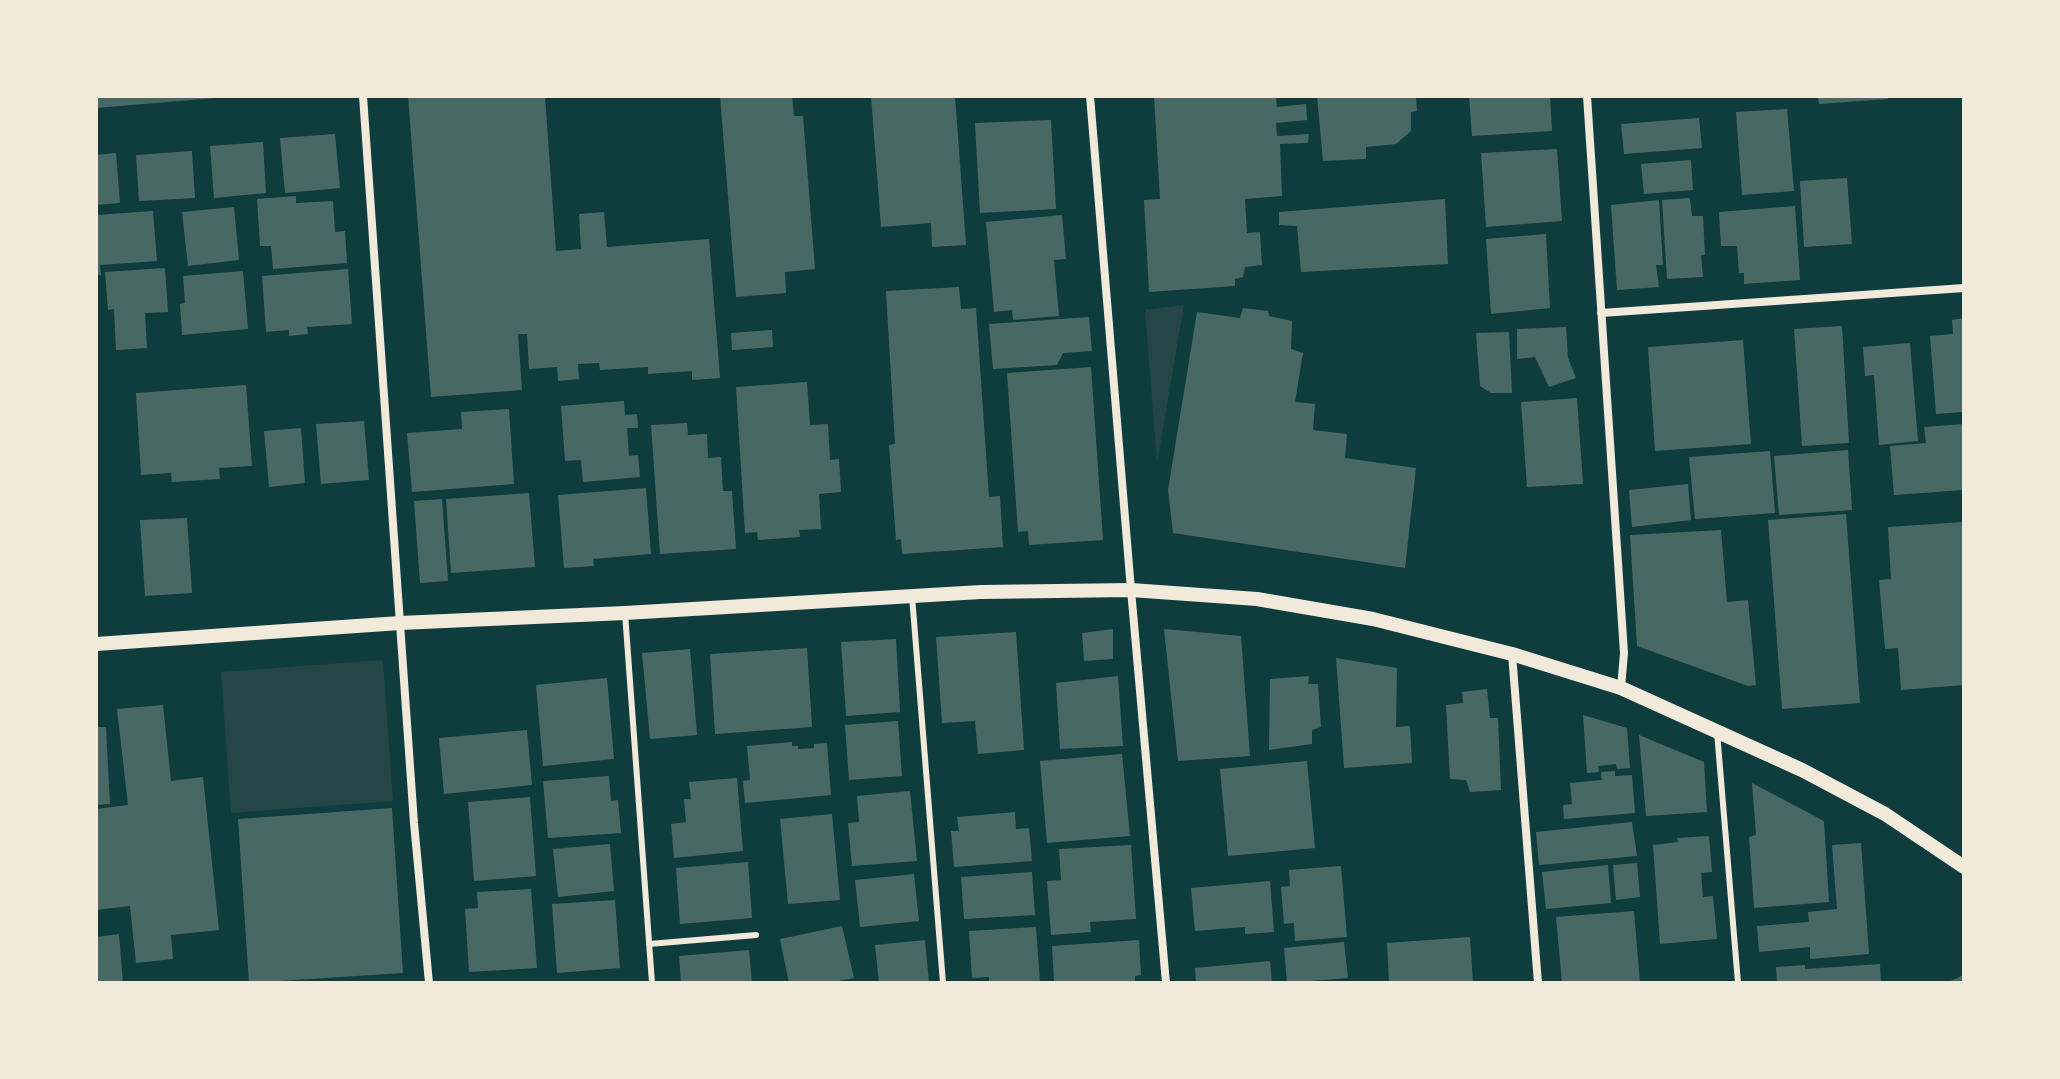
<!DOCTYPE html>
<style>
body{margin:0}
#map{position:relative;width:2060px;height:1079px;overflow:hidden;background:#0f3d3e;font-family:Literata,serif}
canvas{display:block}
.frame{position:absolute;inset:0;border:98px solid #f1e9da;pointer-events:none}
</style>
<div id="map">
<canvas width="2060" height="1079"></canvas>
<div class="frame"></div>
</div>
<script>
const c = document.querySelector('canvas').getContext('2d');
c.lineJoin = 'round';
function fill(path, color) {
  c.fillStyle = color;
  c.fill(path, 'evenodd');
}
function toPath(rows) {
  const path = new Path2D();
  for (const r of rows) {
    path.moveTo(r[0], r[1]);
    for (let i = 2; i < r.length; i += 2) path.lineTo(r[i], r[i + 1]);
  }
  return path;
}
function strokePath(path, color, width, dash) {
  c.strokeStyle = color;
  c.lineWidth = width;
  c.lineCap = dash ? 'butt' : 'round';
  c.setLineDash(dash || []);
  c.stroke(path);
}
fill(toPath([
 [1184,305,1157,463,1145,310],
 [383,660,393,801,231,813,221,672]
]), '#244646');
fill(toPath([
 [96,96,214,96,215,98,96,108],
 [408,96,545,96,556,251,581,249,579,214,604,212,607,247,709,239,720,378,692,380,692,371,648,374,648,367,600,370,599,363,578,364,579,379,558,381,557,367,529,369,527,334,518,334,522,390,431,397],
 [720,96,792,96,794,116,803,116,815,269,785,272,786,293,736,297],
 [871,96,955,96,966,245,932,247,931,223,881,227],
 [1154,96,1276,96,1277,107,1306,104,1307,120,1276,123,1277,136,1309,134,1308,143,1280,144,1282,196,1245,199,1247,233,1260,232,1262,265,1245,267,1243,277,1235,279,1235,286,1149,292,1144,200,1160,199],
 [1317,96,1416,96,1417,111,1411,112,1411,131,1396,144,1366,147,1366,159,1323,161],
 [1469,96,1550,96,1552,131,1472,136],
 [1818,96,1888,96,1888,99,1819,104],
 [1787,109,1794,191,1742,195,1736,112],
 [1699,118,1702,148,1624,154,1621,124],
 [1051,120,1056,209,980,213,975,123],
 [335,134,340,188,285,193,280,138],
 [263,142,266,193,214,198,210,146],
 [1557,149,1562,221,1486,227,1481,153],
 [192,151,195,198,139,201,136,155],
 [116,153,120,203,96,205,96,155],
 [1691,160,1693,190,1644,194,1641,164],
 [1847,178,1852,244,1804,247,1800,181],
 [296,196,296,203,333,201,335,232,345,231,347,263,273,269,271,246,260,246,257,199],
 [1690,198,1692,216,1703,216,1705,255,1701,255,1703,277,1667,279,1662,200],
 [1445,199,1448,264,1301,272,1297,226,1279,225,1279,212],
 [1659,200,1663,265,1656,265,1659,287,1617,290,1611,205],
 [1795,206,1800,280,1744,284,1744,273,1739,273,1737,246,1721,246,1719,212],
 [234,207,239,260,188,266,182,212],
 [153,211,157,261,100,265,101,275,96,275,96,215],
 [1062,215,1066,259,1054,260,1059,316,1013,320,1012,310,994,312,986,222],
 [1546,234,1550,308,1491,314,1486,239],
 [165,268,168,312,145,313,147,348,116,350,114,309,108,310,105,272],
 [348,269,352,324,307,327,308,334,289,336,289,330,266,332,262,276],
 [243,271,248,329,182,335,180,304,185,303,183,276],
 [959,287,961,309,976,308,989,497,1000,496,1003,547,902,554,901,539,896,540,889,445,895,444,886,291],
 [1243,308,1268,311,1269,316,1292,321,1291,349,1303,353,1295,402,1315,404,1313,430,1347,434,1345,458,1416,468,1405,568,1173,533,1168,490,1197,312,1240,318],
 [1089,317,1092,351,1063,353,1057,365,993,369,989,324],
 [1964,318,1964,412,1936,414,1930,336,1953,334,1952,320],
 [1842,326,1849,443,1802,446,1794,329],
 [1566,327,1568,358,1576,378,1549,387,1535,357,1517,359,1517,329],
 [772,330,773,347,732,350,731,333],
 [1509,332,1512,393,1491,393,1480,386,1476,333],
 [1743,340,1751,444,1655,451,1648,347],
 [1910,343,1918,441,1879,445,1874,375,1865,376,1863,347],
 [1091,367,1103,540,1029,545,1028,531,1018,532,1007,373],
 [807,382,810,425,828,424,830,460,839,459,841,492,819,494,821,529,799,530,800,537,758,540,757,532,745,533,736,387],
 [246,385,252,466,219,468,220,479,172,482,171,473,141,475,136,393],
 [1577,398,1583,484,1527,487,1521,402],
 [624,401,625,415,637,414,638,428,627,428,629,456,638,455,640,477,583,482,581,460,565,461,561,406],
 [509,409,514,484,412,492,407,433,462,429,461,412],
 [364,421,369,480,321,484,316,424],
 [687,423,688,435,707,434,708,458,721,457,723,491,732,491,736,549,660,554,651,425],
 [1964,424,1964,490,1894,495,1890,446,1926,443,1924,427],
 [301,428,305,483,269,487,264,431],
 [1848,450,1852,510,1779,515,1774,456],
 [1770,451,1775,513,1695,519,1689,457],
 [1688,484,1691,520,1632,527,1629,490],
 [646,488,651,554,593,559,594,566,564,568,558,495],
 [529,493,535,567,451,573,446,499],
 [442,499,448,581,420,583,414,501],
 [1846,514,1860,703,1782,709,1768,520],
 [187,518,192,593,145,596,140,520],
 [1964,522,1964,685,1901,690,1898,648,1885,649,1879,580,1891,579,1888,527],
 [1721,530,1727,602,1748,600,1756,685,1748,686,1637,646,1630,535],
 [1113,629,1113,659,1084,661,1082,633],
 [1164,629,1241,636,1250,756,1178,761],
 [1016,632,1024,750,978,754,975,721,942,723,936,637],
 [896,639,900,712,846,716,841,642],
 [807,648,812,727,715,734,710,654],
 [690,649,697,735,650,739,642,653],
 [1336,658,1397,668,1396,727,1410,726,1412,763,1344,768],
 [1118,676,1123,746,1060,749,1056,683],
 [1309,676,1308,684,1318,684,1321,727,1312,730,1312,744,1269,750,1270,679],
 [607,678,614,759,543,766,536,685],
 [1487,689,1490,718,1498,718,1501,790,1470,792,1466,780,1450,779,1446,705,1463,703,1462,692],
 [163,705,171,781,203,777,219,930,171,935,173,959,136,963,130,906,96,910,96,809,128,805,117,709],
 [1583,715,1627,728,1630,768,1617,769,1616,764,1598,766,1599,772,1587,773],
 [898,721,902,776,849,780,845,725],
 [96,727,106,727,110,804,96,805],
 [527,730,532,785,444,794,439,738],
 [1639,735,1704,762,1707,812,1646,816],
 [792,742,792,746,798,746,798,749,814,748,814,744,827,743,831,795,745,803,743,781,750,780,747,746],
 [1122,754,1130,836,1047,843,1040,761],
 [1307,761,1315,848,1228,856,1220,769],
 [1615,771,1615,776,1632,775,1635,813,1564,819,1563,805,1572,804,1570,783,1602,780,1601,772],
 [609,776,611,801,618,800,621,833,548,838,543,781],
 [737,778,743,851,674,858,671,824,686,822,684,799,691,799,689,782],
 [1752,783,1824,821,1829,902,1754,908,1749,837,1756,835],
 [910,791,917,861,852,866,848,823,859,822,857,796],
 [530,797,536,876,474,881,468,802],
 [392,808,403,973,249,983,238,819],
 [1015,812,1016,829,1029,828,1032,861,954,867,951,831,959,831,957,817],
 [832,814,840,900,788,904,780,819],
 [1632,822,1637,856,1539,865,1536,832],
 [1709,836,1712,872,1701,873,1703,897,1713,896,1717,939,1660,944,1653,845,1678,842,1677,838],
 [1861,843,1869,954,1810,959,1810,947,1759,952,1757,926,1809,922,1808,912,1837,909,1832,845],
 [610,844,614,891,558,897,553,849],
 [1131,845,1136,919,1090,922,1091,932,1051,935,1047,881,1061,880,1059,849],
 [748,862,752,918,680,924,676,868],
 [1637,863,1640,897,1616,900,1613,865],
 [1608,865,1611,903,1546,909,1542,872],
 [1341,866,1347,937,1295,941,1294,923,1284,924,1281,887,1290,886,1289,870],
 [1032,872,1035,915,964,919,961,877],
 [914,874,919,921,860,927,855,880],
 [1270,881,1274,932,1245,934,1245,927,1195,931,1191,888],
 [531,889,537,968,469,972,465,909,478,908,477,892],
 [615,900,620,968,557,973,552,904],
 [1634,911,1640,983,1562,983,1556,917],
 [842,926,854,978,828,983,789,983,780,939],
 [1036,927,1040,983,989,983,989,977,972,978,969,931],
 [119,934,123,983,96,983,96,937],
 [1470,937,1473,983,1389,983,1387,943],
 [925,940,929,983,879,983,875,945],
 [1139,940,1141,975,1135,976,1135,983,1054,983,1052,946],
 [1344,942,1348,978,1287,983,1284,948],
 [749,950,752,983,681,983,679,956],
 [1270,961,1272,983,1196,983,1195,968],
 [1880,964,1881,983,1777,983,1776,967,1805,965,1805,969],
 [1964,975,1964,983,1946,983]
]), '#486865');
strokePath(toPath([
 [912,596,943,983],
 [625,613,652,983],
 [1717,732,1738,983],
 [649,944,756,935]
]), '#f1e9da', 6);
strokePath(toPath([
 [363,96,414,823,429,983],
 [1090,96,1131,590,1166,983],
 [1587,96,1624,653,1621,688],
 [1601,313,1964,288],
 [1512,654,1538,983]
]), '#f1e9da', 8);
strokePath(toPath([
 [96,644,400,623,625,613,981,592,1131,590,1257,599,1373,619,1512,654,1621,688,1802,770,1885,814,1964,867]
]), '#f1e9da', 14);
</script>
